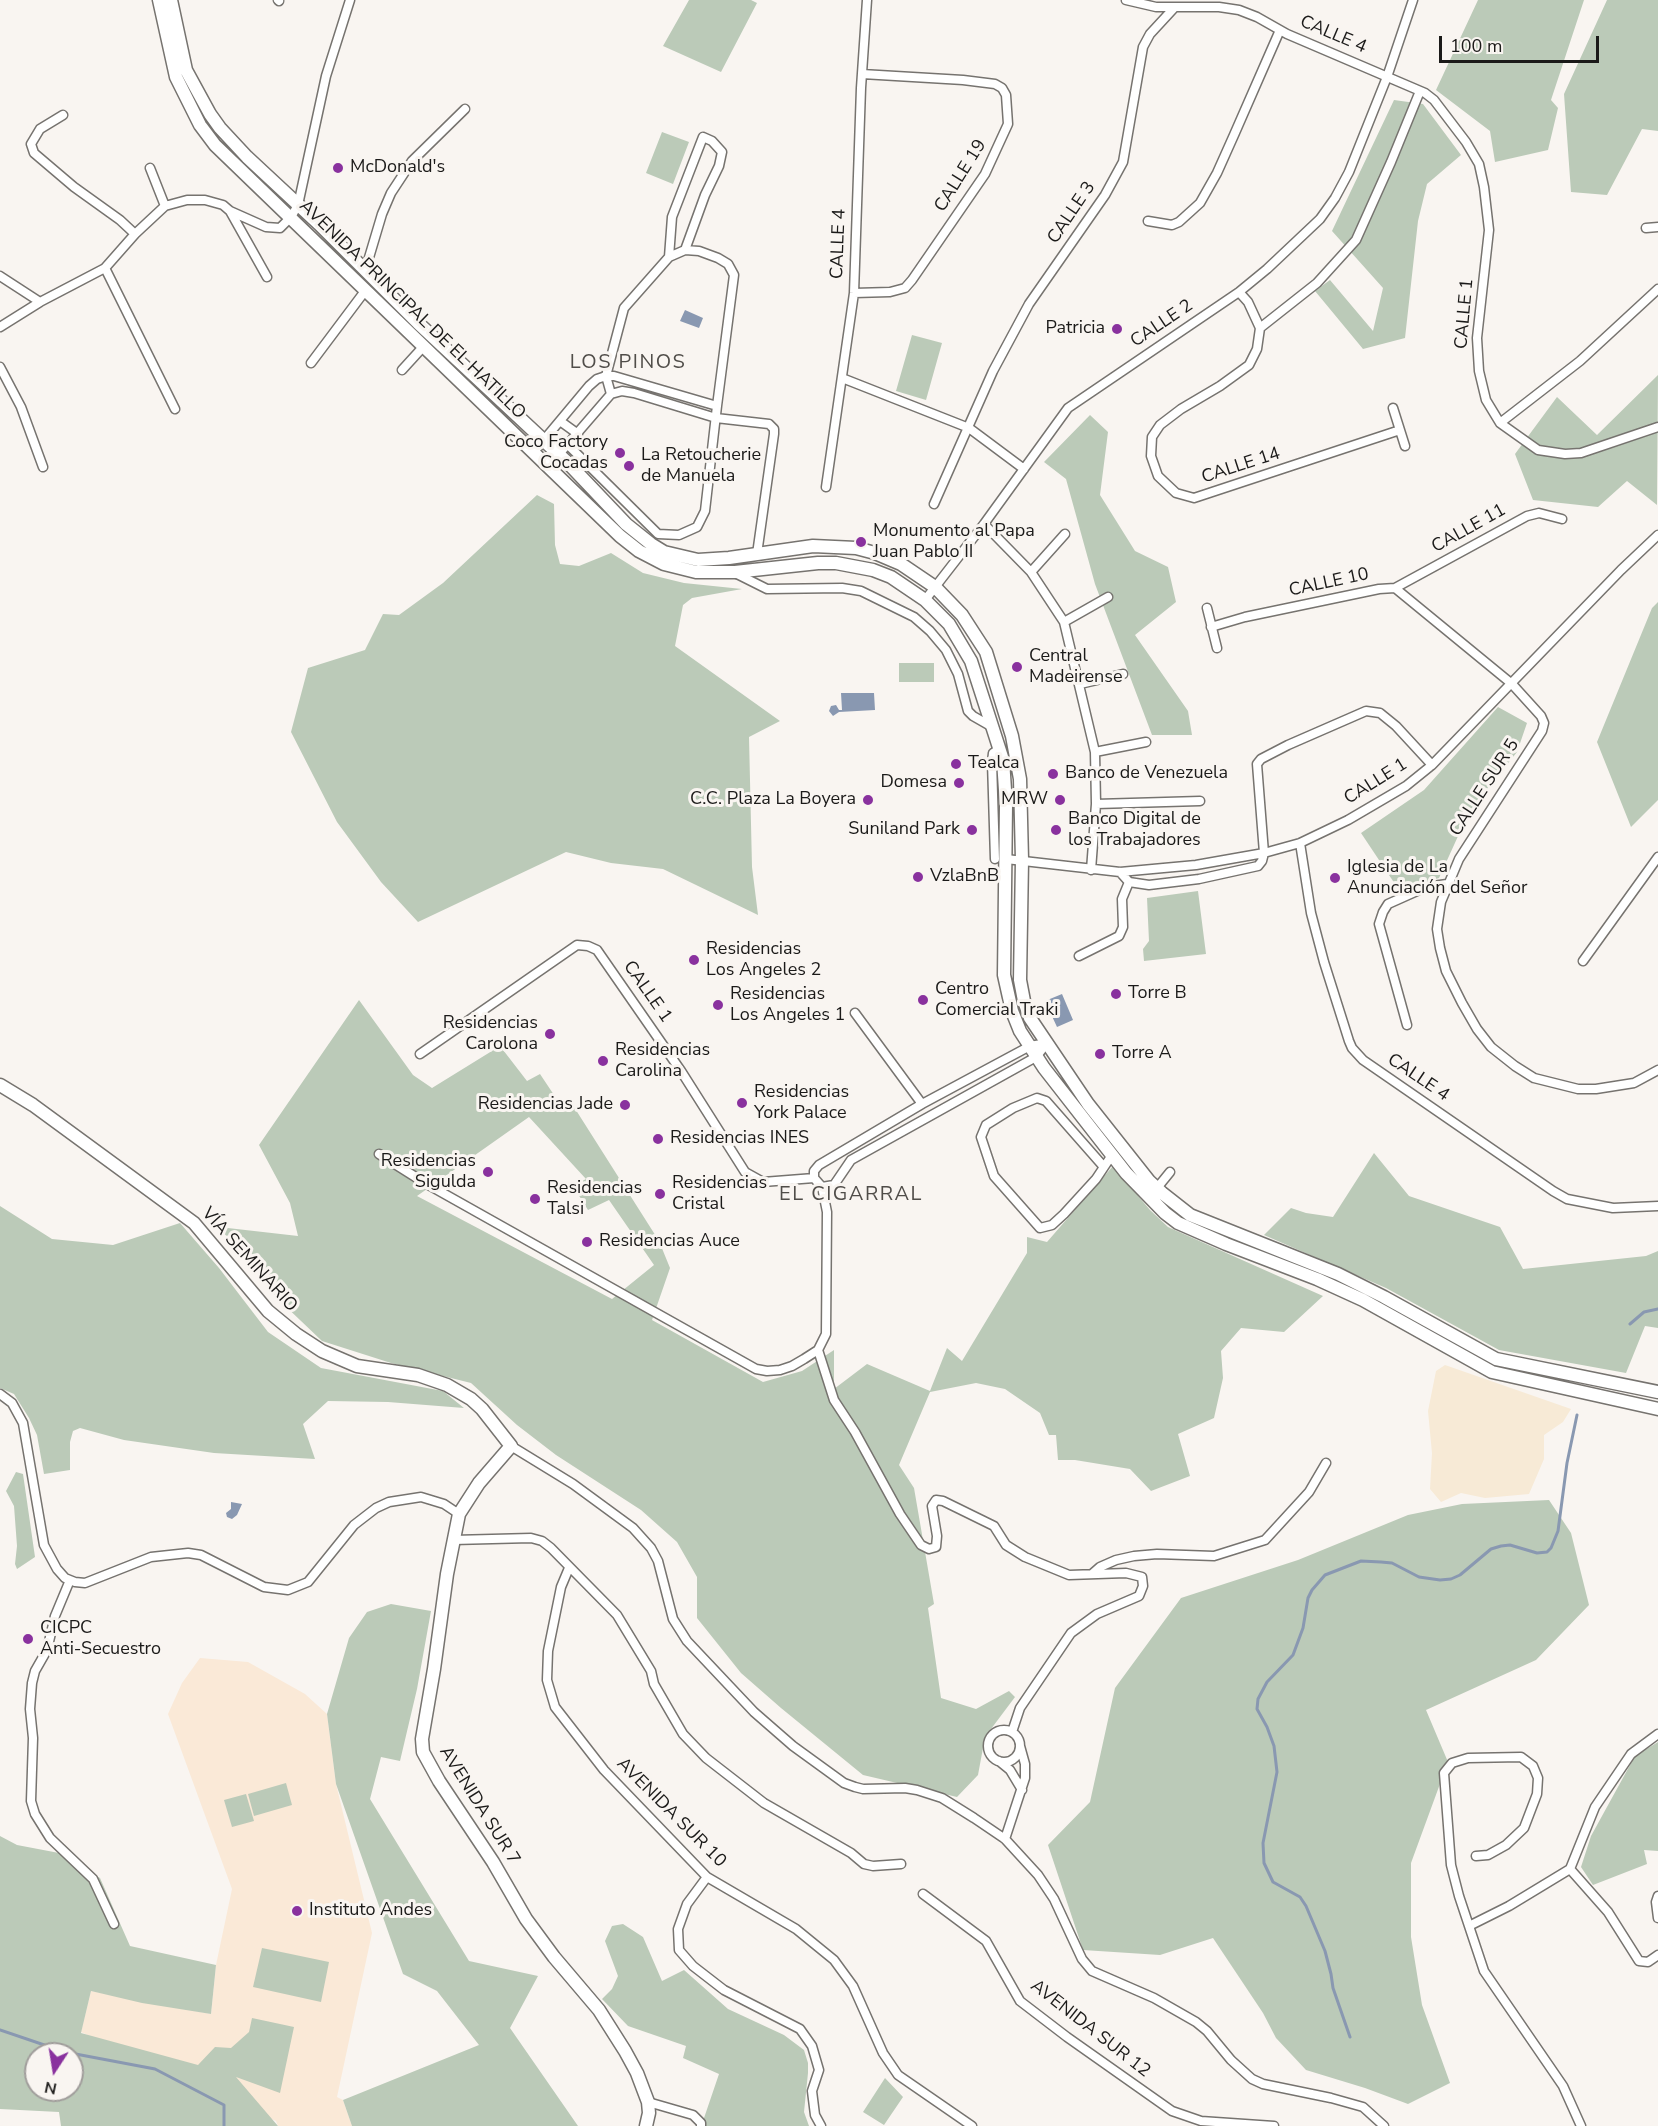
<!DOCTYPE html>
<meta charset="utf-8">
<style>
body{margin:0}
#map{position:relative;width:1658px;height:2126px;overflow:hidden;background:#f9f5f1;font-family:"Nunito Sans",sans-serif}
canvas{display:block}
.north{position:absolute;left:24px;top:2042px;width:60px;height:60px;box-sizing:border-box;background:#f9f5f1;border:2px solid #a09d9b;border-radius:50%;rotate:192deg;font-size:16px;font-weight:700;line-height:24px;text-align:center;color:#1b1a19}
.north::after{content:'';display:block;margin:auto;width:21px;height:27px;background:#89319e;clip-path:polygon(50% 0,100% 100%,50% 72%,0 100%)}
.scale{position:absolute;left:1439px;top:36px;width:160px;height:27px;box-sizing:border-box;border:3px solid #1b1a19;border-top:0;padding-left:8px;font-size:18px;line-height:21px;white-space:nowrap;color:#1b1a19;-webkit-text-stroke:4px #f9f5f1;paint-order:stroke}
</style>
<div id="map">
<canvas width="1658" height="2126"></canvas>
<div class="north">N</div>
<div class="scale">100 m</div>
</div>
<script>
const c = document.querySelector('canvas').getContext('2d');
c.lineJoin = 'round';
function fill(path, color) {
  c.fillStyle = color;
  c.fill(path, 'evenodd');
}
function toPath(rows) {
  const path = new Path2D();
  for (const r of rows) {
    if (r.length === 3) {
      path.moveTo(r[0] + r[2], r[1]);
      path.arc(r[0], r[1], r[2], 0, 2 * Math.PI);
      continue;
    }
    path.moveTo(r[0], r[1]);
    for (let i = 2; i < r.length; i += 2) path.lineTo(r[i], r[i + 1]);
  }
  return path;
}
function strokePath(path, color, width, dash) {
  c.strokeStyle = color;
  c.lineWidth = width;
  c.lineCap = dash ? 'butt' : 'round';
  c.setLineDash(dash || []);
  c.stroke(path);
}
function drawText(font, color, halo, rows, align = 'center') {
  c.font = font + ' "Nunito Sans",sans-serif';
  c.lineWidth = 6;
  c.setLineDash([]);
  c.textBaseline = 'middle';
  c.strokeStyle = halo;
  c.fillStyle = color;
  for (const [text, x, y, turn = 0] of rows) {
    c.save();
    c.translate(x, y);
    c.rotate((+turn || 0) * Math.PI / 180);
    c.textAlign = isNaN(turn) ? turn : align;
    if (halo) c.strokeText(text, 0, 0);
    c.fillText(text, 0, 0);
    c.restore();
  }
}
fill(toPath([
 [1445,1365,1571,1409,1563,1422,1544,1435,1544,1459,1529,1494,1485,1498,1461,1493,1441,1502,1430,1489,1432,1453,1428,1411,1436,1371]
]), '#f7ead6');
fill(toPath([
 [200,1658,248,1662,305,1694,327,1714,336,1784,372,1933,337,2097,343,2100,352,2126,278,2126,276,2121,81,2032,91,1991,211,2014,216,1965,232,1889,168,1714,182,1683]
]), '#fae9d7');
fill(toPath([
 [689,0,751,0,757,3,721,72,663,46],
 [1478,0,1584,0,1551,100,1558,108,1548,150,1495,162,1490,131,1436,90],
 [1607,0,1658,0,1658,131,1642,129,1607,195,1571,192,1564,94],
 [1394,100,1423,104,1461,155,1427,184,1418,221,1405,338,1363,349,1315,291,1330,280,1373,331,1383,288,1332,231],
 [662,132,689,142,673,184,646,173],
 [912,335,942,343,926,400,896,391],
 [1658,375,1657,505,1627,481,1598,507,1533,500,1515,454,1557,397,1597,435],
 [1090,415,1108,432,1100,495,1135,551,1168,567,1176,602,1135,635,1188,711,1192,735,1152,735,1095,584,1066,479,1044,462],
 [537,495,554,504,555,545,560,564,579,566,611,553,643,573,684,583,742,589,692,598,683,605,675,646,780,721,749,737,752,867,758,915,663,869,611,863,566,852,418,922,381,882,337,822,291,732,308,668,365,650,383,614,399,615,443,583],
 [1658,602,1658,800,1631,827,1597,742,1652,608],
 [899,663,934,663,934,682,899,682],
 [1498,707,1527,723,1517,752,1469,812,1439,878,1399,890,1361,833,1424,790],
 [1198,891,1206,954,1144,961,1143,949,1149,941,1147,898],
 [359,1000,413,1075,432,1088,500,1046,527,1081,540,1074,564,1110,574,1107,659,1241,670,1268,652,1320,763,1382,802,1371,834,1350,834,1389,867,1364,930,1391,947,1348,962,1361,1027,1253,1027,1237,1047,1242,1113,1166,1150,1210,1168,1227,1323,1296,1284,1332,1241,1328,1221,1351,1223,1378,1214,1418,1178,1434,1190,1476,1151,1491,1130,1469,1075,1460,1058,1460,1056,1435,1049,1435,1040,1413,1005,1389,976,1383,930,1392,899,1465,914,1488,934,1604,928,1608,941,1698,976,1709,1009,1691,1015,1697,985,1737,978,1775,957,1797,863,1775,781,1708,741,1673,697,1618,697,1577,677,1542,641,1510,556,1455,517,1425,471,1383,391,1363,322,1341,279,1300,219,1227,298,1236,290,1203,259,1145],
 [529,1117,586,1179,573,1186,588,1210,609,1200,654,1265,612,1299,417,1196],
 [1374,1153,1409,1196,1500,1227,1523,1269,1646,1256,1658,1251,1658,1328,1645,1326,1626,1373,1499,1350,1386,1288,1264,1235,1291,1208,1306,1213,1333,1217],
 [0,1206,52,1239,113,1245,180,1223,219,1268,268,1332,321,1368,443,1391,464,1408,388,1402,328,1401,303,1424,315,1459,214,1453,124,1440,80,1428,73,1431,70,1442,70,1470,44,1474,37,1435,29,1418,14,1394,0,1388],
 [16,1472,23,1474,35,1557,17,1569,15,1564,17,1546,14,1506,6,1491],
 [1549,1500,1571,1533,1589,1605,1536,1660,1426,1710,1448,1762,1411,1863,1411,1937,1422,2005,1450,2083,1408,2104,1365,2088,1306,2070,1276,2038,1263,2013,1213,1938,1160,1955,1083,1950,1048,1845,1090,1802,1115,1688,1181,1598,1298,1560,1408,1515,1462,1504],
 [391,1604,431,1611,417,1689,400,1761,381,1757,370,1799,469,1961,538,1976,510,2028,578,2126,352,2126,343,2100,479,2045,437,1991,403,1974,336,1784,327,1714,349,1638,367,1612],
 [1658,1742,1658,1851,1644,1850,1647,1864,1593,1885,1581,1867,1591,1836,1635,1756],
 [286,1783,292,1805,254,1816,248,1794],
 [246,1794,254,1821,232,1827,224,1800],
 [0,1836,17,1845,59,1853,100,1878,130,1946,216,1965,211,2014,142,2003,91,1991,81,2033,198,2065,215,2047,231,2048,249,2032,252,2018,294,2027,280,2093,236,2077,278,2126,61,2126,59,2112,0,2109],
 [36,2054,72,2054,72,2090,36,2090],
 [623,1924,643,1937,662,1981,684,1970,728,2009,784,2035,804,2050,808,2063,808,2073,804,2112,809,2126,704,2126,703,2121,719,2074,683,2058,686,2046,628,2026,602,1999,612,1989,618,1976,605,1941,612,1926],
 [262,1948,329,1962,321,2002,253,1987],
 [885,2078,903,2097,884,2125,863,2112]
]), '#bbcab8');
fill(toPath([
 [685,310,703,318,699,328,680,321],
 [841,693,874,693,875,710,839,712,833,716,829,711,831,706,836,705,839,710,842,710],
 [1062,994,1073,1020,1057,1027,1045,1001],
 [231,1502,242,1504,237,1515,232,1519,227,1517,226,1513,231,1509]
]), '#8998b1');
strokePath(toPath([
 [1630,1324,1644,1312,1658,1309],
 [0,2030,65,2052,155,2069,224,2105,224,2126],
 [1350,2037,1333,1988,1331,1974,1325,1951,1306,1906,1300,1897,1273,1882,1264,1863,1263,1843,1277,1772,1274,1746,1267,1727,1257,1709,1258,1699,1267,1682,1293,1655,1303,1628,1308,1598,1312,1590,1325,1575,1361,1561,1381,1562,1392,1563,1419,1577,1440,1580,1451,1579,1460,1575,1491,1549,1501,1546,1510,1545,1537,1553,1547,1552,1551,1548,1558,1531,1567,1463,1577,1415]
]), '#8998b1', 3);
const minor = toPath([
 [278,0,279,1],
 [1126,0,1156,7,1219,7,1239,10,1257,17,1287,34,1425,93,1434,100,1466,142,1479,164,1484,187,1489,230,1477,338,1479,371,1486,400,1500,423,1538,450,1565,454,1581,453,1658,427],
 [63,115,40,129,31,144,34,153,74,187,120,220,135,234],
 [150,168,165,206],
 [230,211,267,277],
 [1148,221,1172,225,1179,222,1200,203,1217,173,1234,135,1280,30],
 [1646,228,1658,227],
 [669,257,672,217,703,137,712,141,722,152,719,166,705,195,685,250],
 [105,268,175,409],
 [365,271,382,214,391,193,412,161,465,109],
 [0,276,40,302],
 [1239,292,1248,302,1260,328,1257,349,1249,365,1220,386,1181,409,1160,425,1152,437,1151,456,1158,476,1176,493,1194,498,1400,430],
 [854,293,890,292,905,288,912,280,985,174,1008,124,1006,95,1002,88,995,84,963,80,862,74],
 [0,327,40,302,105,268,135,234,165,206,187,200,205,200,223,205,230,211,266,227,280,228,291,217,298,205,326,76,350,0],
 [1260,328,1317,283,1356,240,1391,162,1420,91],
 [311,363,365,291],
 [0,367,21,407,43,467],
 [402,370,423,347],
 [842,378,969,428,1024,469],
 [1393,408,1405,446],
 [560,421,578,434],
 [1500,423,1580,361,1658,289],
 [569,446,658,534,679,535,697,527,705,511,717,406,734,275,728,264,718,258,699,251,685,250,669,257,624,308,606,376,611,394],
 [533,453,589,386,597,379,606,376,614,376,717,406],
 [548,467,611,394,622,391,634,393,716,418,769,424,774,429,774,434,757,554],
 [826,487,854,293,861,88,867,0],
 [934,504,993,371,1029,304,1105,195,1123,162,1143,47,1150,34,1174,8],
 [984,524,1031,572,1064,622,1095,752,1096,804,1091,870],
 [1031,572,1065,534],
 [735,573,767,589,842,588,861,591,914,617,930,631,946,650,958,674,968,711,973,716,994,728],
 [1395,588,1512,684,1541,716,1544,723,1542,731,1459,859,1441,902,1437,929,1440,948,1446,971,1462,1003,1477,1029,1491,1047,1515,1066,1534,1078,1578,1089,1596,1089,1634,1083,1658,1070],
 [925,600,984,524,1068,408,1239,292,1267,269,1320,219,1335,198,1349,172,1387,77,1413,0],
 [1207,608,1217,648],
 [1064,622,1108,597],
 [1211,627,1245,617,1379,589,1395,588,1527,516,1539,513,1562,519],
 [1080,684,1123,674],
 [1095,752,1146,742],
 [1096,804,1200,801],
 [1300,843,1311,913,1324,962,1349,1041,1352,1048,1363,1060,1553,1191,1567,1199,1613,1208,1658,1206],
 [995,859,992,762,993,753,999,749],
 [1006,859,1120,872,1196,865,1264,853,1300,843,1348,820,1406,786,1432,765,1621,570,1658,535],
 [1120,872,1129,882,1149,885,1199,879,1258,866,1262,861,1264,853,1257,764,1261,759,1288,745,1366,711,1380,713,1396,726,1432,765],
 [1079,956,1119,936,1123,927,1122,899,1129,882],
 [1583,961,1658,857],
 [855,1013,922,1104],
 [1407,1025,1379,924,1383,912,1388,904,1426,887,1447,884],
 [1047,1043,1036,1057,851,1160,834,1185,822,1187,814,1178,814,1171,819,1165,922,1104,1030,1046,1047,1043],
 [420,1054,577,945,588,946,597,950,681,1071,745,1172,763,1182,814,1178],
 [379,1154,425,1183,756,1369,767,1371,780,1370,792,1366,804,1359,818,1350,826,1334,827,1212,822,1187],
 [1104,1167,1046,1101,1037,1098,1013,1108,986,1125,981,1137,994,1176,1040,1228,1052,1225,1064,1214,1096,1179,1112,1155],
 [1157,1188,1170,1172],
 [818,1350,834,1400,855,1432,900,1514,921,1545,929,1549,936,1547,937,1536,932,1506,936,1500,943,1501,994,1526,1006,1545,1025,1557,1069,1575,1126,1573,1142,1577,1143,1586,1139,1596,1097,1614,1071,1633,1020,1708,1012,1732],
 [0,1394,12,1403,23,1423,44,1545,57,1569,65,1578,75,1582,85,1583,151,1557,188,1553,201,1555,264,1587,288,1590,308,1582,354,1525,376,1508,389,1502,421,1497,444,1504,459,1514],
 [511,1446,573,1484,633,1528,651,1548,658,1561,673,1619,687,1641,754,1712,793,1746,844,1783,855,1787,863,1789,905,1788,917,1790,942,1798,974,1818,1005,1839,1038,1875,1054,1899,1082,1959,1092,1971,1154,1998,1196,2022,1207,2031,1231,2060,1252,2079,1263,2084,1331,2098,1363,2107,1384,2126],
 [453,1540,531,1538,542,1541,551,1548,617,1615,651,1671,654,1684,683,1734,706,1758,764,1803,851,1853,864,1864,873,1866,901,1864],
 [569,1568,561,1587,548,1651,547,1680,555,1707,604,1770,707,1877,796,1929,834,1960,853,1986,883,2053,898,2075,972,2126],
 [1092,1574,1100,1567,1116,1560,1134,1556,1157,1554,1214,1556,1265,1540,1309,1492,1326,1463],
 [70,1580,55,1616,47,1650,35,1671,32,1683,30,1709,33,1738,31,1801,35,1814,50,1838,93,1879,114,1924],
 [1004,1746,16],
 [999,1761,1010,1770,1022,1790],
 [1005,1839,1025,1778,1025,1764,1020,1746],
 [1476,1856,1488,1855,1506,1845,1524,1828,1537,1794,1538,1778,1533,1766,1521,1757,1468,1758,1452,1763,1444,1773,1451,1865,1459,1896,1484,1971,1563,2086,1581,2126],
 [1570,1869,1608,1912,1639,1961,1648,1962,1658,1955],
 [707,1877,687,1904,678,1929,679,1950,693,1966,724,1990,800,2029,812,2046,819,2070,812,2091,815,2115,821,2126],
 [923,1894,986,1941,1020,2001,1067,2037,1172,2111,1201,2121,1274,2126],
 [1658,1896,1656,1902,1658,1918],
 [1469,1926,1509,1906,1570,1869,1595,1807,1631,1754,1658,1734],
 [648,2102,693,2115,701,2123,701,2126]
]);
const secondary = toPath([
 [159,0,176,77,200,125,215,145,620,536,639,551,664,564,696,572,735,572,818,563,836,563,873,570,891,577,925,600,949,624,971,661,1003,760,1006,805,1004,975,1012,1011,1020,1031,1044,1068,1126,1173,1165,1213,1178,1223,1226,1244,1317,1279,1363,1300,1492,1372,1658,1409],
 [171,0,186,70,210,114,220,128,247,157,319,224,418,323,569,464,626,524,651,544,664,552,698,560,729,558,813,546,856,548,875,553,901,564,935,587,962,615,986,652,1012,736,1020,779,1022,860,1020,980,1024,1001,1030,1018,1088,1104,1149,1181,1162,1193,1190,1215,1338,1274,1384,1297,1496,1359,1658,1392],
 [0,1085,33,1105,194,1223,268,1311,296,1334,322,1351,357,1366,418,1375,447,1385,471,1399,482,1409,511,1446,479,1483,459,1514,447,1574,434,1669,422,1739,423,1752,439,1781,493,1862,526,1919,554,1957,599,2010,625,2051,637,2073,648,2102,649,2113,646,2126]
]);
strokePath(minor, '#76736f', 11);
strokePath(secondary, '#76736f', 15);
strokePath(minor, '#fff', 8);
strokePath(secondary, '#fff', 12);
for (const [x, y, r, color] of [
 [338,168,6,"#89319e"],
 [1117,329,6,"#89319e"],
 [620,453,6,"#89319e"],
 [629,466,6,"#89319e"],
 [861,542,6,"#89319e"],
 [1017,667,6,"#89319e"],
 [956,764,6,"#89319e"],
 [1053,774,6,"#89319e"],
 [959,783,6,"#89319e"],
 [868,800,6,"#89319e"],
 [1060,800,6,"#89319e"],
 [972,830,6,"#89319e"],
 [1056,830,6,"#89319e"],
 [918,877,6,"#89319e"],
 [1335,878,6,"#89319e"],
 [694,960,6,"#89319e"],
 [1116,994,6,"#89319e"],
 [923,1000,6,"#89319e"],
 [718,1005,6,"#89319e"],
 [550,1034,6,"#89319e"],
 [1100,1054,6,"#89319e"],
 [603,1061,6,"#89319e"],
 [742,1103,6,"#89319e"],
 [625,1105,6,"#89319e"],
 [658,1139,6,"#89319e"],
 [488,1172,6,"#89319e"],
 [660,1194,6,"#89319e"],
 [535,1199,6,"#89319e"],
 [587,1242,6,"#89319e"],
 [28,1639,6,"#89319e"],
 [297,1911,6,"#89319e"]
]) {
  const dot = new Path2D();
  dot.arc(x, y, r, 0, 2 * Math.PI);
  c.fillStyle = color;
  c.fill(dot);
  strokePath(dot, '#f9f5f1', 2);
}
drawText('18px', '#1b1a19', '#f9f5f1', [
 ["CALLE 4",1333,35,23],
 ["CALLE 19",961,176,-58],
 ["CALLE 3",1072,213,-56],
 ["CALLE 4",839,244,-88],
 ["AVENIDA PRINCIPAL DE EL HATILLO",412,310,44],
 ["CALLE 1",1465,314,-85],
 ["CALLE 2",1162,324,-34],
 ["CALLE 14",1241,466,-18],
 ["CALLE 11",1469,529,-29],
 ["CALLE 10",1329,583,-12],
 ["CALLE 1",1376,782,-32],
 ["CALLE SUR 5",1485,788,-57],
 ["CALLE 1",647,992,55],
 ["CALLE 4",1418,1078,34],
 ["VÍA SEMINARIO",249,1260,48],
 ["AVENIDA SUR 7",479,1806,58],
 ["AVENIDA SUR 10",671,1813,45],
 ["AVENIDA SUR 12",1090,2029,38]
]);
drawText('18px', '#1b1a19', '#f9f5f1', [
 ["McDonald's",350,168],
 ["Patricia",1105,329,"right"],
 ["Coco Factory",608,443,"right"],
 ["Cocadas",608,464,"right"],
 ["La Retoucherie",641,456],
 ["de Manuela",641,477],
 ["Monumento al Papa",873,532],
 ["Juan Pablo II",873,553],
 ["Central",1029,657],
 ["Madeirense",1029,678],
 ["Tealca",968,764],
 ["Banco de Venezuela",1065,774],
 ["Domesa",947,783,"right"],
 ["C.C. Plaza La Boyera",856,800,"right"],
 ["MRW",1048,800,"right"],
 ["Banco Digital de",1068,820],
 ["los Trabajadores",1068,841],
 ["Suniland Park",960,830,"right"],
 ["Iglesia de La",1347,868],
 ["Anunciación del Señor",1347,889],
 ["VzlaBnB",930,877],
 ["Residencias",706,950],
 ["Los Angeles 2",706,971],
 ["Centro",935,990],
 ["Comercial Traki",935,1011],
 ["Torre B",1128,994],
 ["Residencias",730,995],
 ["Los Angeles 1",730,1016],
 ["Residencias",538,1024,"right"],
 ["Carolona",538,1045,"right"],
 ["Residencias",615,1051],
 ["Carolina",615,1072],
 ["Torre A",1112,1054],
 ["Residencias",754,1093],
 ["York Palace",754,1114],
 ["Residencias Jade",613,1105,"right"],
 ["Residencias INES",670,1139],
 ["Residencias",476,1162,"right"],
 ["Sigulda",476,1183,"right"],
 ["Residencias",672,1184],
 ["Cristal",672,1205],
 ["Residencias",547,1189],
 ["Talsi",547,1210],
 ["Residencias Auce",599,1242],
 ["CICPC",40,1629],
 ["Anti-Secuestro",40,1650],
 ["Instituto Andes",309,1911]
], 'left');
c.letterSpacing = '1.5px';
drawText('20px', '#504d49', '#f9f5f1', [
 ["LOS PINOS",628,363],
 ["EL CIGARRAL",851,1195]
]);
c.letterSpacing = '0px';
</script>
